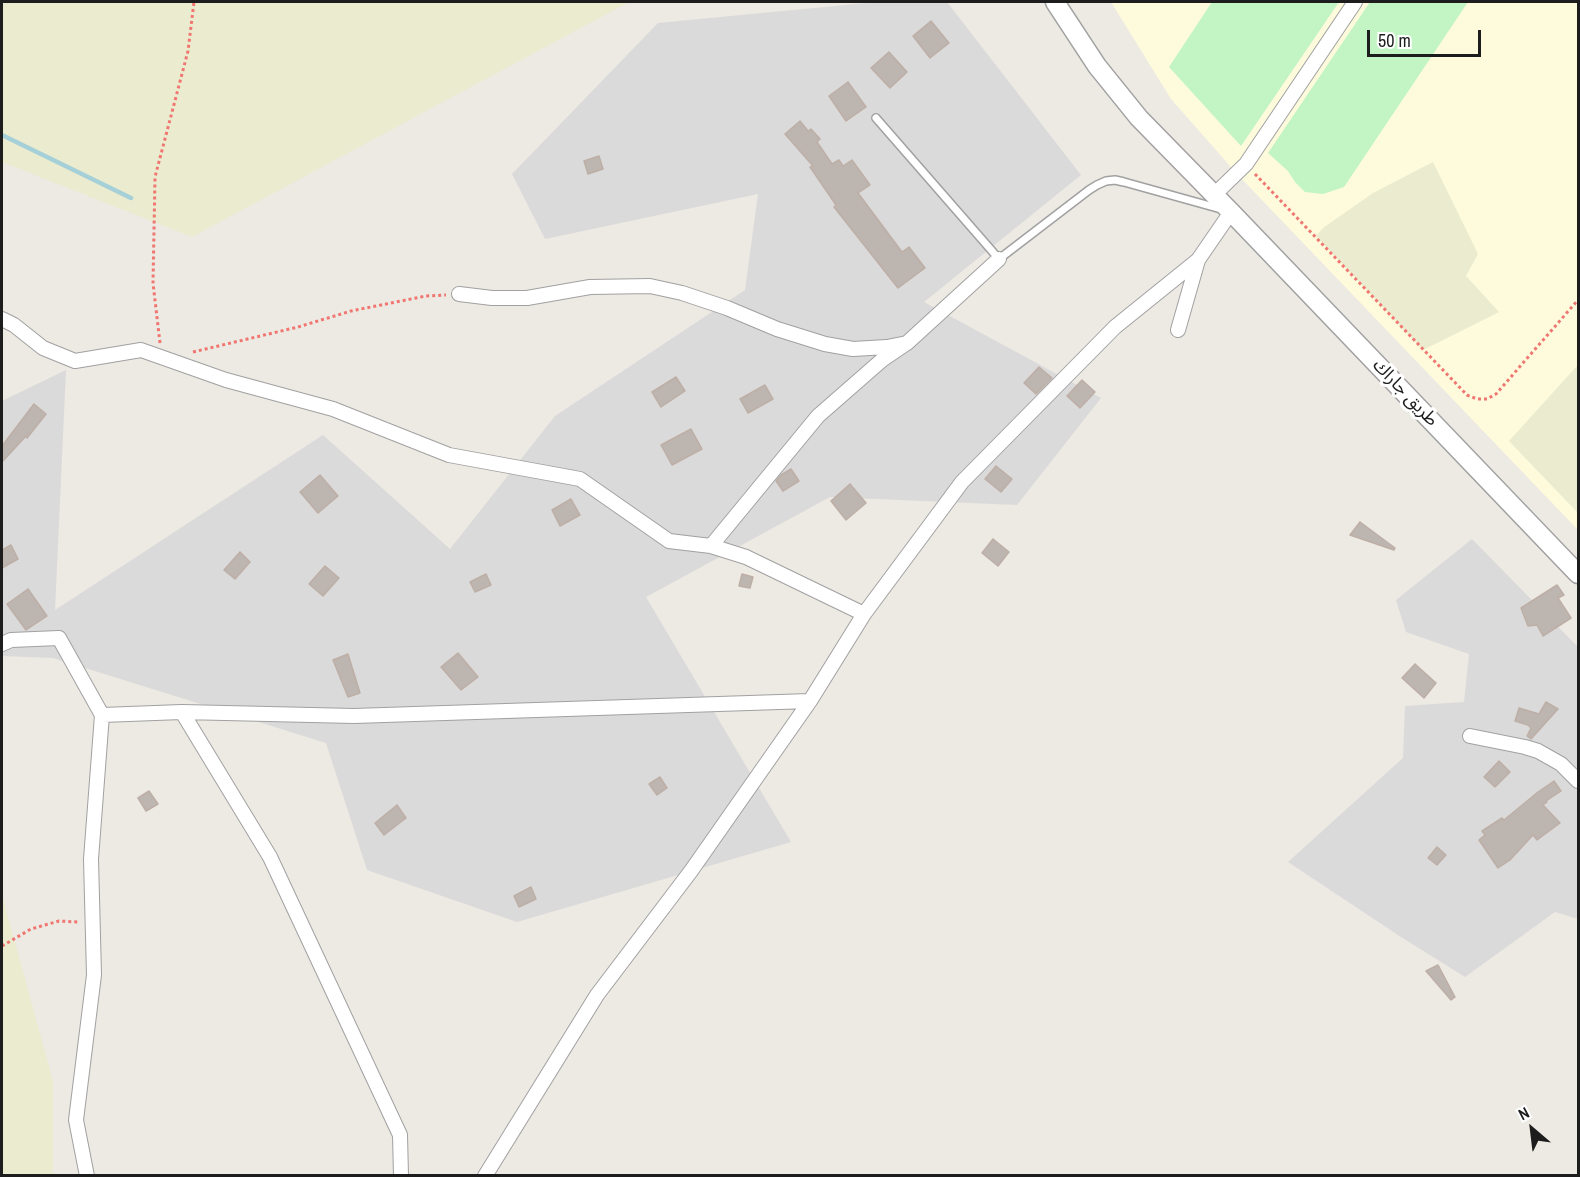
<!DOCTYPE html>
<meta charset="utf-8">
<style>
body{margin:0}
#map{position:relative;width:1580px;height:1177px;overflow:hidden;background:#ede9e3;font-family:"Archivo Narrow",sans-serif}
canvas{display:block}
.frame{position:absolute;inset:0;border:3px solid #1d1d1d;pointer-events:none}
.north{position:absolute;left:1502px;top:1099px;width:60px;height:60px;-webkit-text-stroke:4px #fff;paint-order:stroke;rotate:332deg;font-size:16px;font-weight:700;line-height:24px;text-align:center;color:#1d1d1d}
.north::after{content:'';display:block;margin:auto;width:21px;height:27px;background:#1d1d1d;clip-path:polygon(50% 0,100% 100%,50% 72%,0 100%)}
.scale{position:absolute;left:1367px;top:30px;width:114px;height:27px;box-sizing:border-box;border:3px solid #1d1d1d;border-top:0;padding-left:8px;font-size:18px;line-height:21px;white-space:nowrap;color:#1d1d1d;-webkit-text-stroke:4px #fff;paint-order:stroke}
</style>
<div id="map">
<canvas width="1580" height="1177"></canvas>
<div class="frame"></div>
<div class="north">N</div>
<div class="scale">50 m</div>
</div>
<script>
const c = document.querySelector('canvas').getContext('2d');
c.lineJoin = 'round';
function fill(path, color) {
  c.fillStyle = color;
  c.fill(path, 'evenodd');
}
function toPath(rows) {
  const path = new Path2D();
  for (const r of rows) {
    path.moveTo(r[0], r[1]);
    for (let i = 2; i < r.length; i += 2) path.lineTo(r[i], r[i + 1]);
  }
  return path;
}
function strokePath(path, color, width, dash) {
  c.strokeStyle = color;
  c.lineWidth = width;
  c.lineCap = dash ? 'butt' : 'round';
  c.setLineDash(dash || []);
  c.stroke(path);
}
function drawText(font, color, halo, rows, align = 'center') {
  c.font = font + ' "Archivo Narrow","Noto Sans Arabic",sans-serif';
  c.lineWidth = 6;
  c.setLineDash([]);
  c.textBaseline = 'middle';
  c.strokeStyle = halo;
  c.fillStyle = color;
  for (const [text, x, y, turn = 0] of rows) {
    c.save();
    c.translate(x, y);
    c.rotate((+turn || 0) * Math.PI / 180);
    c.textAlign = isNaN(turn) ? turn : align;
    if (halo) c.strokeText(text, 0, 0);
    c.fillText(text, 0, 0);
    c.restore();
  }
}
fill(toPath([
 [877,2,947,2,1081,175,924,302,1101,398,1017,505,830,497,646,597,791,842,517,922,367,870,326,743,53,658,2,656,2,401,66,370,55,610,323,435,450,549,555,416,745,290,758,194,545,239,512,174,658,23],
 [1472,539,1578,647,1578,919,1555,912,1465,977,1401,937,1288,862,1403,758,1405,706,1464,702,1469,654,1406,632,1396,600]
]), '#dbdada');
fill(toPath([
 [1111,2,1578,2,1578,530,1237,174,1171,99]
]), '#fdfbdc');
fill(toPath([
 [2,2,629,2,192,237,2,162],
 [1433,162,1478,254,1466,276,1499,312,1423,350,1316,236,1323,228,1373,193],
 [1578,365,1578,513,1509,441],
 [2,895,53,1081,53,1175,2,1175]
]), '#ebebcf');
fill(toPath([
 [1212,2,1339,2,1241,146,1169,67],
 [1370,2,1468,2,1344,187,1323,194,1305,192,1295,182,1288,171,1268,153]
]), '#c2f5c3');
strokePath(toPath([
 [2,135,131,198]
]), '#a6d0d8', 4.5);
const building = toPath([
 [931,21,949,43,930,58,913,36,931,21],
 [889,52,907,72,890,88,871,68,889,52],
 [848,82,866,107,846,121,829,96,848,82],
 [800,121,808,131,811,129,820,139,817,142,832,164,839,160,843,166,852,160,870,185,858,193,902,252,909,247,925,268,898,288,834,207,836,205,810,167,813,166,785,134,800,121],
 [599,156,603,169,588,174,584,161,599,156],
 [1039,367,1052,378,1036,394,1024,383,1039,367],
 [676,377,685,391,661,407,652,392,676,377],
 [1082,380,1095,392,1080,408,1067,396,1082,380],
 [765,385,773,399,748,413,740,399,765,385],
 [34,404,46,414,27,438,26,436,2,462,2,446,34,404],
 [691,429,702,449,672,465,661,445,691,429],
 [996,466,1012,479,1001,492,985,479,996,466],
 [791,469,799,481,783,491,776,481,781,475,791,469],
 [320,475,338,496,318,513,300,492,320,475],
 [850,484,866,503,846,520,831,501,850,484],
 [571,499,580,515,560,526,552,510,571,499],
 [1360,522,1395,548,1394,550,1350,535,1360,522],
 [993,539,1009,552,998,566,982,553,993,539],
 [11,545,18,559,2,568,2,550,11,545],
 [240,552,250,562,235,579,224,570,240,552],
 [325,566,339,578,323,596,309,584,325,566],
 [486,574,491,585,475,592,470,582,486,574],
 [742,574,753,577,750,588,739,586,742,574],
 [1557,585,1564,595,1558,598,1571,618,1543,636,1537,625,1528,626,1521,608,1557,585],
 [28,589,47,616,26,630,7,604,28,589],
 [458,653,478,677,461,690,441,667,458,653],
 [348,654,360,693,348,697,333,660,348,654],
 [1415,664,1436,683,1424,698,1402,678,1415,664],
 [1546,702,1558,709,1531,739,1527,736,1531,728,1528,725,1515,721,1519,708,1539,714,1546,702],
 [1499,761,1510,772,1495,787,1484,777,1499,761],
 [660,777,667,788,657,795,649,784,660,777],
 [1554,781,1561,791,1546,801,1547,802,1543,805,1560,823,1537,840,1533,835,1510,860,1498,868,1479,840,1485,835,1482,831,1502,818,1504,820,1538,792,1554,781],
 [149,791,158,804,146,811,138,798,149,791],
 [397,805,406,818,384,835,375,823,397,805],
 [1437,847,1446,855,1437,865,1428,858,1437,847],
 [531,887,536,899,519,907,514,896,531,887],
 [1438,965,1455,997,1451,1000,1426,971,1438,965]
]);
fill(building, '#bdb5b0');
strokePath(building, '#beafa6', 1.5);
const service = toPath([
 [876,118,999,259,1089,190,1097,185,1106,181,1115,180,1124,182,1221,209]
]);
const minor = toPath([
 [1214,195,1246,164,1355,2],
 [459,294,492,298,527,298,590,287,650,286,682,293,727,308,777,329,825,344,853,349,887,347,907,343],
 [2,319,14,325,43,348,75,361,141,350,226,380,333,409,449,455,580,479,669,541,711,546,746,557,864,614],
 [1178,330,1198,260],
 [711,546,818,416,882,360,907,343,999,259],
 [2,644,11,640,59,638,102,715,91,859,94,975,76,1120,87,1176],
 [182,712,270,857,400,1135,401,1176],
 [102,715,182,712,354,716,810,701],
 [1470,736,1525,747,1538,751,1561,764,1578,781],
 [485,1176,597,995,691,871,810,701,864,614,962,482,1115,327,1198,260,1231,212]
]);
const tertiary = toPath([
 [1055,2,1097,66,1139,118,1231,212,1578,574]
]);
strokePath(service, '#a1a1a1', 10);
strokePath(minor, '#a1a1a1', 16);
strokePath(tertiary, '#a1a1a1', 21);
strokePath(toPath([
 [1255,174,1467,395,1477,399,1487,399,1496,394,1578,300],
 [160,343,153,283,155,177,188,51,194,2],
 [193,352,298,327,351,311,426,296,446,295],
 [2,946,31,929,59,921,78,922]
]), '#f07771', 3, [3, 3]);
strokePath(service, '#fff', 7);
strokePath(minor, '#fff', 14);
strokePath(tertiary, '#fff', 18);
drawText('18px', '#1d1d1d', '#fff', [
 ["طريق جاراك",1405,393,46]
]);
</script>
